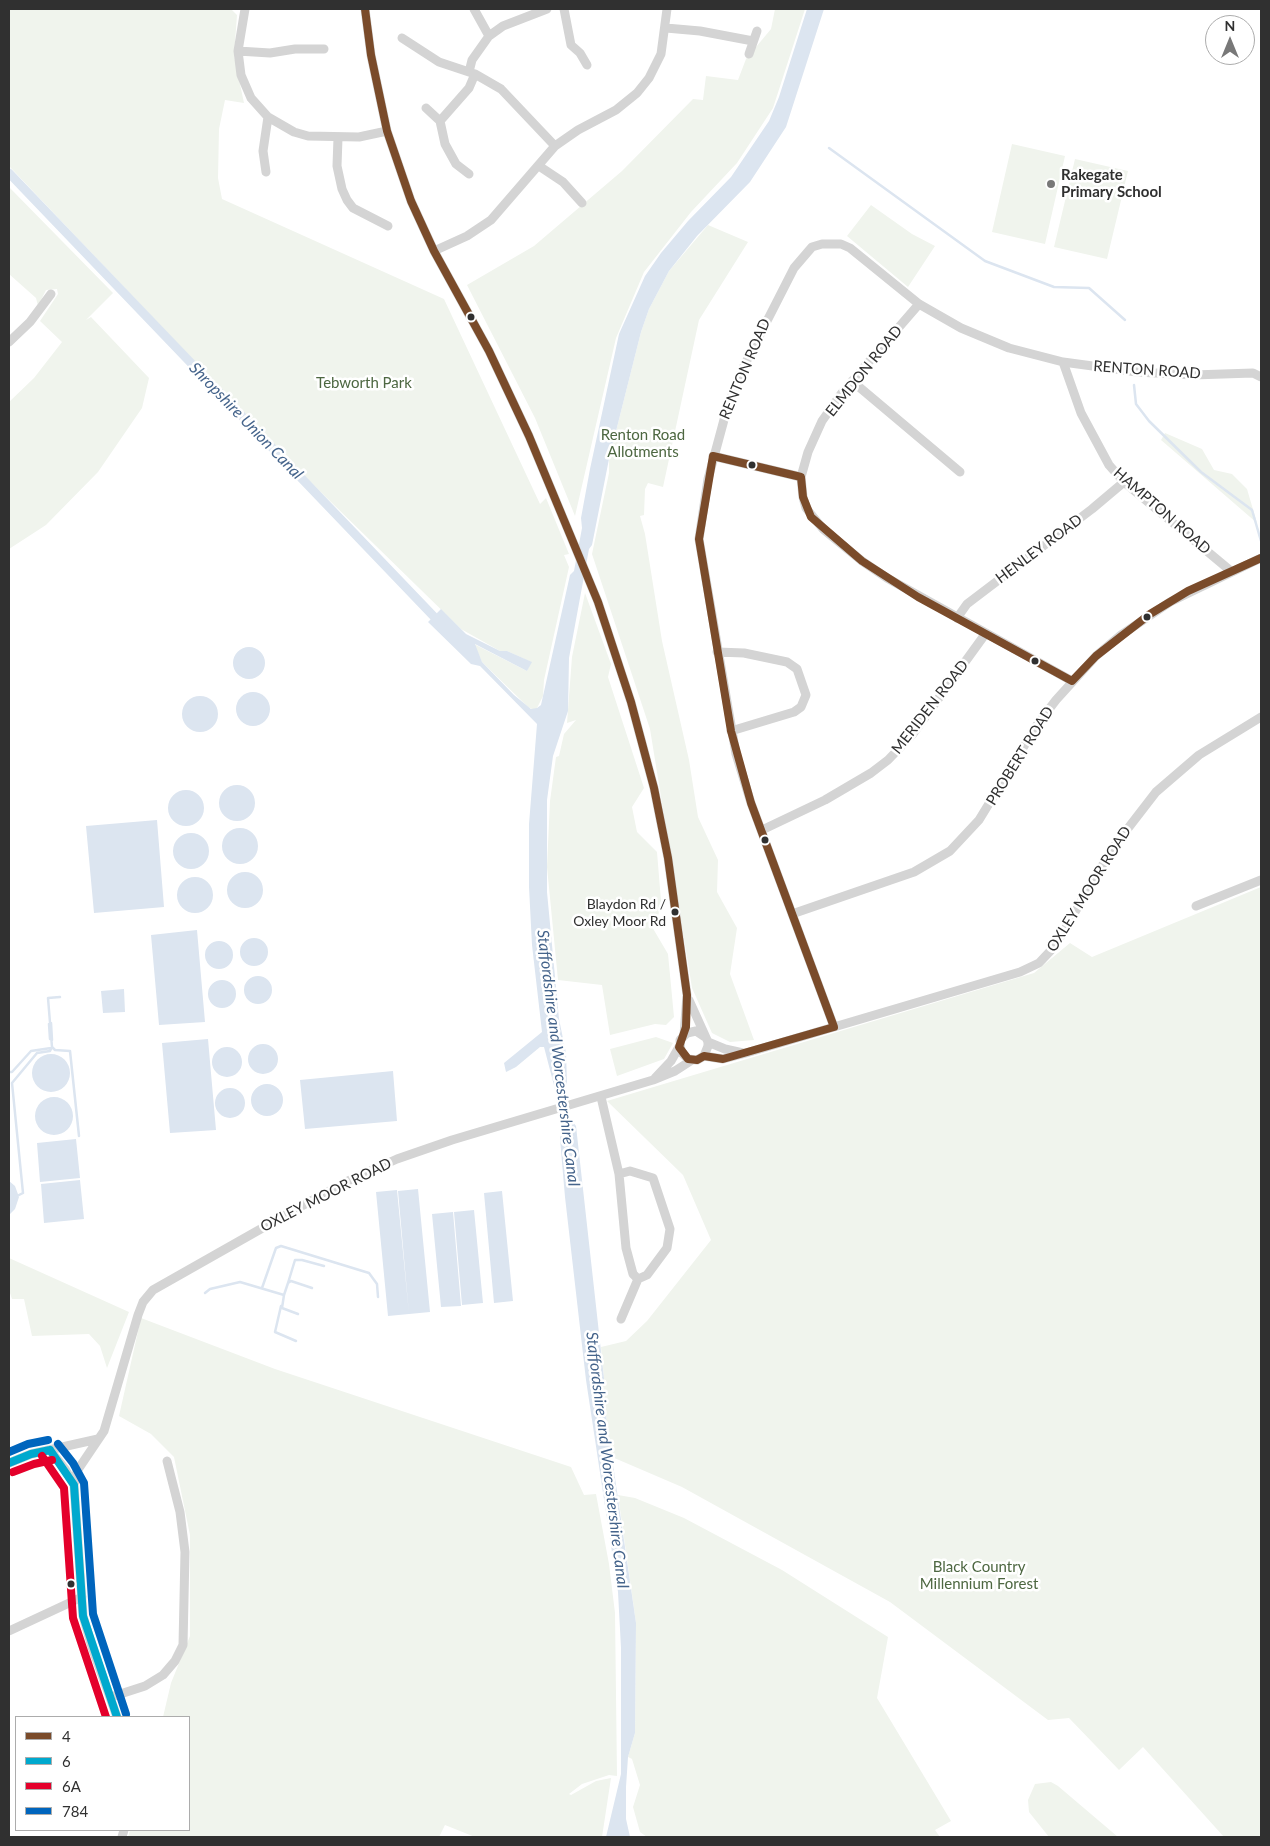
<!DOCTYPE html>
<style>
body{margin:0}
#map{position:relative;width:1270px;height:1846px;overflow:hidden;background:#fff;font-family:Lato,sans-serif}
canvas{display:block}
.frame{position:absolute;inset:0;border:10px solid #303030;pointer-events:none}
.legend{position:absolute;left:15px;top:1716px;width:175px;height:115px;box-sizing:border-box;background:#fff;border:1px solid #acacac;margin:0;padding:6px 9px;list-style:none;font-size:15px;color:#303030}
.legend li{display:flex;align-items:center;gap:10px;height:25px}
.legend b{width:25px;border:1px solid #acacac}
.north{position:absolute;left:1205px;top:15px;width:50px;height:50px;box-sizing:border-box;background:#fff;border:1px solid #acacac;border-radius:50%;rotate:0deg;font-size:14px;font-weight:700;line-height:20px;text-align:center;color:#303030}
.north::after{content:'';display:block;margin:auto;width:18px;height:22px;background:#787878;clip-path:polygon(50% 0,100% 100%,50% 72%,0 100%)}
</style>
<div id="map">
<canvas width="1270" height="1846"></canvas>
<div class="frame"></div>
<ul class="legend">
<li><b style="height:6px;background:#7a4b2a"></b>4</li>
<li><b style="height:6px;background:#00a9ce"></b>6</li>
<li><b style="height:6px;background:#e4002b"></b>6A</li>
<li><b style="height:6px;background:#0065bd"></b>784</li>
</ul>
<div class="north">N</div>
</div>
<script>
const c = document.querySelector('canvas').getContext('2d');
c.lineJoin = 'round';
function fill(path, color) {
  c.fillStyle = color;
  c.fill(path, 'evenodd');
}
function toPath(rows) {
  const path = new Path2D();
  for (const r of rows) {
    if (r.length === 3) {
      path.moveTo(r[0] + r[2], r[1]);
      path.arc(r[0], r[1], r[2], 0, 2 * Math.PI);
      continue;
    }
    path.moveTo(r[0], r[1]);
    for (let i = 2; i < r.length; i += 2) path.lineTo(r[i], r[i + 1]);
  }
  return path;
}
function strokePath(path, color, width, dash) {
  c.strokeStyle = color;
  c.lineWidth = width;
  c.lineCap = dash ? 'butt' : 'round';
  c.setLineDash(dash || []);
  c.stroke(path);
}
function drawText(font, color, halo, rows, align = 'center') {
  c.font = font + ' Lato,sans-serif';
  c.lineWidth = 5;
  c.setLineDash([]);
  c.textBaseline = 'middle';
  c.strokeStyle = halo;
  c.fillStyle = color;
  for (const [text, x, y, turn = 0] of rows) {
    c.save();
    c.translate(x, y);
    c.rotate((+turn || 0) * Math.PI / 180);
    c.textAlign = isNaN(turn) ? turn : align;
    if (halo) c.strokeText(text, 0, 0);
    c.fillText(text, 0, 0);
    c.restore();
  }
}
fill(toPath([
 [9,9,231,9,237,15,234,56,244,103,225,100,219,129,218,178,222,199,444,299,540,504,546,498,569,554,564,555,569,567,544,680,543,696,537,708,534,710,528,707,482,662,474,644,527,671,531,662,507,651,500,651,461,629,290,462,9,166],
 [775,9,805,9,773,108,737,163,691,212,644,272,616,338,575,516,535,418,467,285,534,246,622,171,693,99,703,100,706,76,738,80,746,59,771,29],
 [1012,144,1065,156,1045,244,992,232],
 [1075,159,1128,171,1107,259,1054,247],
 [9,187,113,293,86,320,91,317,149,378,142,408,98,472,46,525,9,549,9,402,34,378,62,342,40,321,58,294,57,289,46,290,38,306,36,298,9,274],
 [871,205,912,234,935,246,908,287,847,236],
 [708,225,748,242,699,320,663,487,648,483,645,489,644,515,640,516,645,534,662,641,689,760,698,817,718,860,717,892,737,928,730,974,754,1040,730,1042,712,1033,692,988,650,729,592,554,609,473,609,459,641,332,649,309,669,271],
 [1165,433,1202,449,1214,470,1232,474,1247,489,1257,523,1161,440],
 [585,593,611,664,608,677,644,788,632,807,637,832,657,852,661,901,657,922,648,920,668,954,674,1017,666,1025,655,1024,610,1035,602,985,558,980,547,867,550,801,556,757,559,756,564,734,576,720,567,723,572,657],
 [1261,887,1261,1837,1224,1837,1143,1747,1119,1770,1069,1718,1048,1720,890,1602,682,1487,612,1457,603,1395,604,1378,601,1347,626,1341,647,1321,711,1240,683,1175,607,1101,1034,973,1070,943,1092,957],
 [656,1037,673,1043,664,1059,617,1076,610,1049],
 [9,1258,129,1312,107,1368,100,1346,89,1334,32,1336,24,1299,12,1299,9,1290],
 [141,1318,275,1369,571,1467,584,1495,596,1494,609,1564,615,1613,617,1776,609,1775,582,1784,569,1794,571,1795,596,1781,611,1778,602,1837,475,1837,445,1825,439,1837,128,1837,130,1830,189,1830,189,1717,163,1717,171,1683,190,1636,190,1535,174,1457,151,1434,119,1416],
 [618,1495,635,1498,684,1518,782,1570,888,1637,877,1698,951,1821,935,1830,940,1837,647,1837,640,1832,633,1807,640,1785,632,1759,628,1757,635,1733,636,1623],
 [1051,1782,1058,1786,1118,1837,1049,1837,1029,1812,1028,1800,1035,1784]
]), '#f0f4ed');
fill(toPath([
 [807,9,824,9,786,127,750,182,697,236,669,271,649,309,641,332,609,459,592,545,589,549,569,658,568,711,553,756,547,800,547,892,559,1019,566,1053,567,1083,565,1093,570,1118,576,1126,604,1378,603,1395,636,1623,635,1733,628,1757,626,1787,626,1819,630,1837,606,1837,621,1774,621,1648,618,1592,586,1380,565,1197,560,1139,563,1120,544,1047,540,1047,516,1067,506,1072,504,1063,542,1032,532,945,529,887,529,824,537,724,480,666,471,664,428,622,441,609,466,634,500,651,507,651,532,662,527,671,475,644,482,662,514,695,531,709,537,708,541,705,570,575,574,571,582,528,581,518,590,469,619,334,645,276,661,253,688,221,731,177,769,121,779,97],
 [249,663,16],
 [253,709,17],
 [200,714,18],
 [237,803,18],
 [186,808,18],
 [157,820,164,907,94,913,86,826],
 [240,846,18],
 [191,851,18],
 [245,890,18],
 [195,895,18],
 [197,930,205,1022,159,1025,151,935],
 [254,952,14],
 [219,955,14],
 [258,990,14],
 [222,994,14],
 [124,989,125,1012,103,1013,101,991],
 [208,1039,216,1130,170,1133,162,1043],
 [263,1059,15],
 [227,1062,15],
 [51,1073,19],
 [393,1071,397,1121,305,1129,300,1080],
 [267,1100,16],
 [230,1103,15],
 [54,1116,19],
 [76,1139,80,1178,40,1182,37,1143],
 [80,1180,84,1219,44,1223,41,1184],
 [9,1181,15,1186,19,1197,15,1209,9,1215],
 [418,1189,430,1312,409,1314,398,1191],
 [397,1190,409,1314,388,1316,376,1192],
 [502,1191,513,1301,494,1303,484,1193],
 [474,1210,483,1303,462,1305,454,1212],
 [453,1212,461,1306,441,1307,432,1214]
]), '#dce5f0');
strokePath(toPath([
 [829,148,985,261,1054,287,1089,288,1125,320],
 [1134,385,1136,404,1149,421,1201,472,1252,510,1261,541],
 [60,997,48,998,52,1047,55,1050,70,1051,79,1136],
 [51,1023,52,1040],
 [49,1024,50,1039],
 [10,1072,12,1072,31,1051,51,1048],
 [19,1195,23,1193,12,1083,37,1053,50,1051,52,1047],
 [288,1283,295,1260,302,1260,324,1266],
 [262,1288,276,1248,281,1246,369,1273,377,1284,378,1297],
 [205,1293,210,1289,240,1282,284,1295,288,1283,291,1281,312,1288],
 [284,1295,282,1308,298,1314],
 [281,1306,275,1332,296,1341]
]), '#dce5f0', 2.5);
strokePath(toPath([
 [9,173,441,624]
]), '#dce5f0', 9);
strokePath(toPath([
 [245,9,238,51,241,75,251,98,268,117,294,132,308,136,359,137,387,131],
 [365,9,371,55,387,131,411,201,434,251,489,351,529,436,598,602,631,702,654,788,668,858,687,995,684,1035],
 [474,9,489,36],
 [564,9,571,45,580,53,587,65],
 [666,28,700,31,753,41],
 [402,38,439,62,475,74,501,89,555,146],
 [238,51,270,53,295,49,324,49],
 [749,54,757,31],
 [469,72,472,60,489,36,503,26,547,9],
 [426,108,440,121,445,144,456,164,469,174],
 [440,121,469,88,475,74],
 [338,138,337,166,342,189,347,200,353,208,388,226],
 [539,166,563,182,582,203],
 [266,172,263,151,268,117],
 [434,251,467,236,491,220,555,146,578,130,616,110,637,93,649,78,661,54,667,9],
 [919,304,841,394,822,421,808,452,801,477,803,497,806,508,823,529,862,561,887,578,1072,681],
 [9,342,30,322,51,294],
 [1063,362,1081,413,1109,465,1124,482,1232,572],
 [852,381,960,472],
 [713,456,801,477],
 [957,618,967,604,1092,509,1124,482],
 [717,652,744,653,787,662,797,669,806,695,801,707,794,712,731,731],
 [762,830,825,800,871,773,888,760,912,735,986,633],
 [1196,906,1261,880],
 [792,914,914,872,950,851,979,820,1037,725,1056,700,1096,656,1121,635,1170,602,1261,558],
 [689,1000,708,1042,708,1046,704,1056,697,1060,688,1059,681,1052,680,1040,687,1033,696,1031,705,1037],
 [834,1027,751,803,736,754,699,539,708,479,728,405,743,368,794,268,812,247,822,244,841,244,850,248,919,304,961,328,1009,348,1063,362,1137,372,1193,375,1253,373,1261,377],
 [708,1042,725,1049,743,1053],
 [704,1056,723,1059,746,1053,1020,972,1039,963,1055,946,1112,849,1156,792,1199,755,1261,717],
 [655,1078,671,1061,679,1047],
 [601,1097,619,1174,626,1248,633,1274,638,1279,647,1275,667,1248,670,1229,653,1178,630,1171,619,1174],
 [621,1319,638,1279],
 [50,1450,65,1469,74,1485],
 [9,1463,31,1454,98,1439],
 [9,1631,82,1597],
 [111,1697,145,1686,163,1675,175,1661,183,1645,185,1552,180,1512,167,1461],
 [117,1717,92,1647,83,1616,74,1485,77,1471,104,1431,138,1315,143,1302,153,1290,296,1209,350,1180,397,1159,452,1140,653,1080,675,1071,692,1060],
 [122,1837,124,1830]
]), '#d4d4d4', 9);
strokePath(toPath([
 [365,9,371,55,387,131,411,201,434,251,489,351,529,436,598,602,631,702,654,788,668,858,687,995,686,1027,679,1047,688,1059,697,1060,704,1056,723,1059,834,1027,751,803,731,731,699,539,713,456,801,477,803,497,811,517,862,561,918,597,1072,681,1096,656,1150,614,1188,591,1261,558]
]), '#7a4b2a', 8);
strokePath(toPath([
 [50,1450,74,1485,83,1616,117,1717],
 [9,1463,31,1454,50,1450]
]), '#00a9ce', 8);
strokePath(toPath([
 [42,1456,64,1488,73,1618,106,1717],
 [13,1472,34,1464,52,1460]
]), '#e4002b', 8);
strokePath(toPath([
 [58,1444,73,1463,84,1483,93,1614,126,1714],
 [9,1452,28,1444,48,1440]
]), '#0065bd', 8);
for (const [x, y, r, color] of [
 [1051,184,5,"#787878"],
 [471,317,4.5,"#303030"],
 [752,465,4.5,"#303030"],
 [1147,617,4.5,"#303030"],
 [1035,661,4.5,"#303030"],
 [765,840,4.5,"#303030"],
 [675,912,4.5,"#303030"],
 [71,1584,4.5,"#303030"]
]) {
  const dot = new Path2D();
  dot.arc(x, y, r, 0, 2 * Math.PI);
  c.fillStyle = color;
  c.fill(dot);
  strokePath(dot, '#fff', 2);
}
drawText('14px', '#303030', '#fff', [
 ["Blaydon Rd /",666,904],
 ["Oxley Moor Rd",666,921]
], 'right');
drawText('bold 15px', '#303030', '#fff', [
 ["Rakegate",1061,175],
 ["Primary School",1061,192]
], 'left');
drawText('15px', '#303030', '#fff', [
 ["RENTON ROAD",745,369,-67],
 ["RENTON ROAD",1147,370,4],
 ["ELMDON ROAD",864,371,-51],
 ["HAMPTON ROAD",1162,511,41],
 ["HENLEY ROAD",1039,549,-37],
 ["MERIDEN ROAD",930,707,-52],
 ["PROBERT ROAD",1020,756,-58],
 ["OXLEY MOOR ROAD",1089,889,-58],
 ["OXLEY MOOR ROAD",326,1195,-27]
]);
drawText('15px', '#4d6741', '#fff', [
 ["Tebworth Park",364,383],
 ["Renton Road",643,435],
 ["Allotments",643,452],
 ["Black Country",979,1567],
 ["Millennium Forest",979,1584]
]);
drawText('italic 16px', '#45648b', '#fff', [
 ["Shropshire Union Canal",246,421,46],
 ["Staffordshire and Worcestershire Canal",558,1058,83],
 ["Staffordshire and Worcestershire Canal",607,1460,83]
]);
</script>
